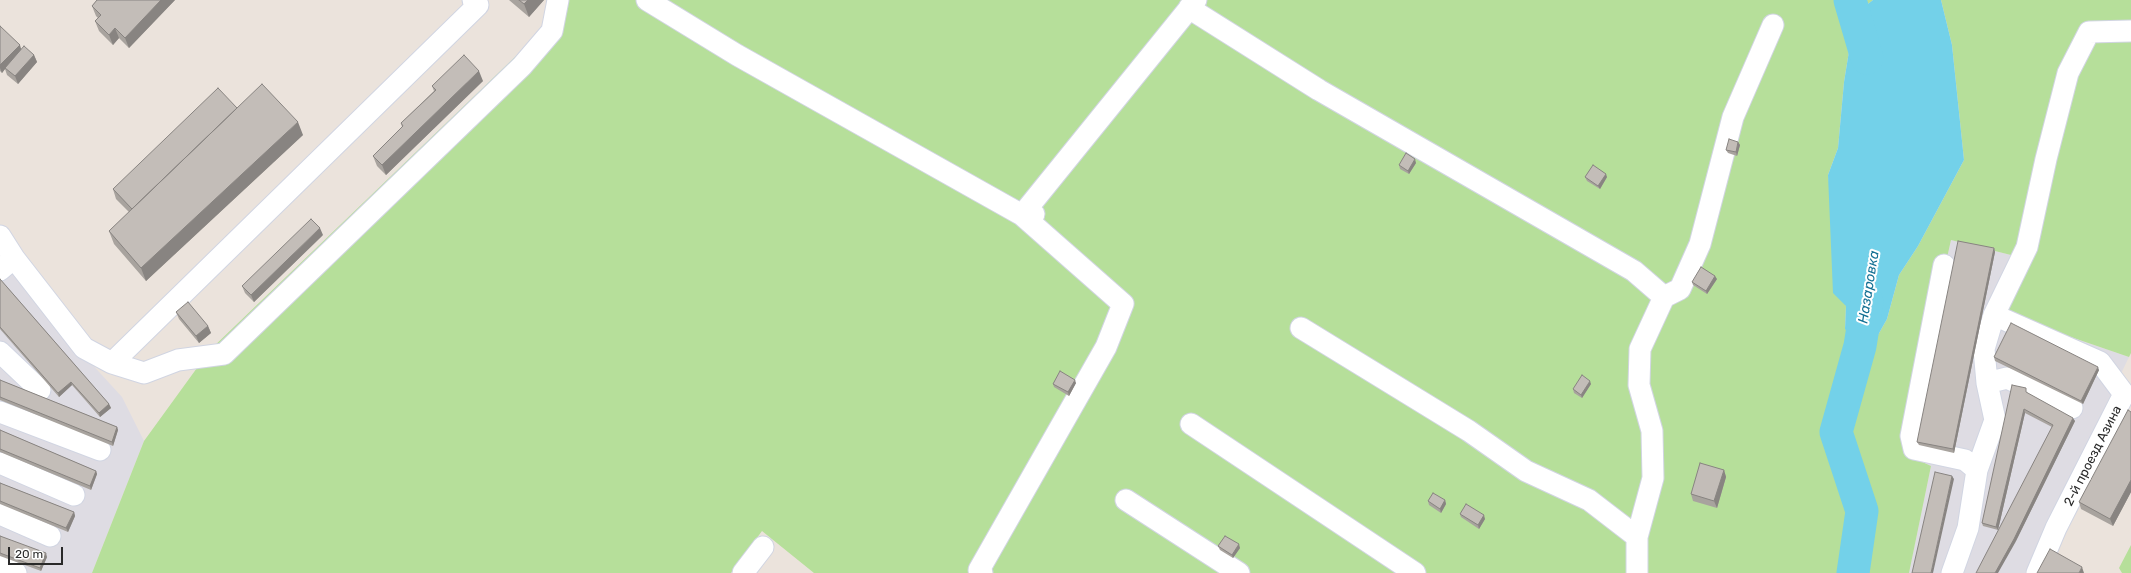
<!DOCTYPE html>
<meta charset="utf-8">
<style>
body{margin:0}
#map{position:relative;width:2131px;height:573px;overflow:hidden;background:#ebe3dc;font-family:Rubik,sans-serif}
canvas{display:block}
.scale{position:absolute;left:8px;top:547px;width:55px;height:18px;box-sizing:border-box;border:2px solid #292929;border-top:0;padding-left:5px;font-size:12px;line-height:14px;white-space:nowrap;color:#292929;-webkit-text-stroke:3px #fff;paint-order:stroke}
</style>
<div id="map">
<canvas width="2131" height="573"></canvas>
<div class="scale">20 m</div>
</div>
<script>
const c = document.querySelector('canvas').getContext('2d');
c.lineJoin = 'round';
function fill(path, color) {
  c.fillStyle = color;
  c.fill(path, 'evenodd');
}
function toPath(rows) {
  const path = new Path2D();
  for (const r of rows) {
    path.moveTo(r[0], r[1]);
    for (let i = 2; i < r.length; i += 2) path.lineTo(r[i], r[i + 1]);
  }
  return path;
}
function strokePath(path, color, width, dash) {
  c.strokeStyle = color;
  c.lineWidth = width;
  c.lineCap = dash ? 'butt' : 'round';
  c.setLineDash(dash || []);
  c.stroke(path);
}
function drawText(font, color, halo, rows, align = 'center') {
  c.font = font + ' Rubik,sans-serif';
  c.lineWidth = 4;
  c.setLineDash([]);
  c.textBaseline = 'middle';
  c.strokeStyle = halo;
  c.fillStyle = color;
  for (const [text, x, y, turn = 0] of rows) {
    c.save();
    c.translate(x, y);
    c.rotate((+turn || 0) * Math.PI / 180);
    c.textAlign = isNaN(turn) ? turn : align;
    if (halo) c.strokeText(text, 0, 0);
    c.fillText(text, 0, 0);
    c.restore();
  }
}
fill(toPath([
 [1951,240,2015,256,2004,314,2129,357,2025,573,1909,573,1931,466,1903,453],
 [0,251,79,350,122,397,144,441,92,573,0,573]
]), '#dedce3');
fill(toPath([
 [548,0,1873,0,1855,14,1844,82,1838,148,1828,175,1846,306,1845,329,1878,335,1887,319,1899,275,1918,246,1964,160,1952,45,1941,0,2131,0,2131,353,2129,357,2004,314,2015,256,1951,240,1903,453,1931,466,1909,573,814,573,762,531,731,573,92,573,144,441,210,350,518,54,546,23],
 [2131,545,2131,573,2122,573,2119,568]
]), '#b6df9a');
fill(toPath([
 [1873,0,1941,0,1952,45,1964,160,1918,246,1899,275,1887,319,1878,335,1860,346,1845,329,1846,306,1833,293,1828,175,1838,148,1844,82,1855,14]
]), '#73d1e9');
strokePath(toPath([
 [1850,0,1867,58],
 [1853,573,1862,511,1836,432,1860,346,1867,302]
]), '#73d1e9', 33);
const minor = toPath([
 [647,0,737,55,1022,215,1123,304,1106,347,979,570,982,573],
 [1189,8,1319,90,1634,271,1664,297],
 [1034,214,1022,215,1196,0],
 [0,236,14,258,84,348,112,363,478,5,473,0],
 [1944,265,1911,436,1914,449,1965,460,1977,470],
 [0,270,14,258],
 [1994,315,2100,362,2124,394,2056,528,2037,573],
 [1301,328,1469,431,1526,471,1589,500,1637,537],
 [0,352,40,390],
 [112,363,144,373,178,360,224,354,522,66,552,31,558,0],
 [1987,383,2007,378,2072,408],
 [0,412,100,450],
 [1191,424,1415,573],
 [0,463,74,495],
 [1126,500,1239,573],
 [0,514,50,536],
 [0,566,16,573],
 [743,573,763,547],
 [1637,573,1637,537,1653,478,1652,431,1639,385,1640,349,1664,297,1680,289,1700,244,1733,117,1773,25],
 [1952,573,1968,528,1977,470,1995,420,1987,383,1984,349,1994,315,2027,247,2046,159,2068,73,2089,32,2131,31]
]);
strokePath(minor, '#d1d5e2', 23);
strokePath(minor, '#fff', 21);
fill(toPath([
 [97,0,175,0,129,48,119,38,113,45,99,31,95,21,98,18,96,16,92,6],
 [509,0,544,0,529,17],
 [0,26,21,49,34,55,37,62,18,84,7,75,5,69,2,73,0,71],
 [483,81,386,175,377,166,373,156,402,127,401,123,434,91,432,86],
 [237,108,303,135,146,281,114,244,109,231,129,212,116,199,113,189],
 [1738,142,1740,145,1737,156,1728,153,1726,150],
 [1416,163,1409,174,1400,169,1399,165],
 [1585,177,1607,177,1600,189,1587,181],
 [323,235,254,302,245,293,242,286],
 [1994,248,1995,252,1954,453,1919,445,1917,442],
 [0,279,109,404,111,408,100,417,72,385,59,397,0,329],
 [1717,279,1707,294,1693,285,1692,282],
 [176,312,208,326,211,333,199,343,179,319],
 [1994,357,2099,370,2083,404,1995,361],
 [0,380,117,427,118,430,113,446,0,400],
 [1076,383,1069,396,1054,387,1053,384],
 [1591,384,1582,398,1574,393,1573,389],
 [2028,391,2027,393,2075,421,2015,543,2052,427,2025,413,1998,530,1983,526,1982,523],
 [2131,412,2131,492,2113,526,2081,509,2079,502],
 [0,430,96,471,97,474,91,490,0,452],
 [1724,470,1726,477,1717,508,1693,501,1691,494],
 [0,483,74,512,75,516,68,532,0,504],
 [1445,500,1446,504,1441,513,1429,505,1428,501],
 [1460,514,1485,519,1479,529,1461,517],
 [0,536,47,557,41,571,0,556],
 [1218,546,1240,548,1233,558,1220,550]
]), '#a8a39e');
fill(toPath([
 [161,0,175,0,129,48,125,38],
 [528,0,544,0,529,17,524,4],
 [115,28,119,38,113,45,109,35],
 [20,45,22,52,5,68,5,69,2,73,0,68,0,65],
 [34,55,37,62,18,84,15,76],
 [479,71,483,81,386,175,382,165],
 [298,122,303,135,146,281,141,268],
 [1738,142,1740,145,1737,156,1736,152],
 [1415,159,1416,163,1409,174,1408,171],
 [1606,174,1607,177,1600,189,1598,186],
 [320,228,323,235,254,302,251,295],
 [1994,248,1995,252,1954,453,1953,449],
 [1715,276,1717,279,1707,294,1706,291],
 [208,326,211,333,199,343,196,336],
 [2098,367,2099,370,2083,404,2081,401],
 [1075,380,1076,383,1069,396,1068,392],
 [1590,381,1591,384,1582,398,1581,395],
 [71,382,72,385,59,397,58,393],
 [109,404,111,408,100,417,99,413],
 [2024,409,2025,413,1998,530,1996,527],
 [2073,418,2075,421,2015,543,1998,573,1995,573],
 [117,427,118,430,113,446,112,442],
 [1724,470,1726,477,1717,508,1714,501],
 [96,471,97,474,91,490,90,486],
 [1952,476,1954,479,1933,573,1931,573],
 [2131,480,2131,492,2113,526,2110,519],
 [1445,500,1446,504,1441,513,1440,509],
 [74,512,75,516,68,532,66,528],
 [1484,515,1485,519,1479,529,1478,525],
 [1239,544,1240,548,1233,558,1232,555],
 [46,553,47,557,41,571,40,568],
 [2082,567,2084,573,2079,573]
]), '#888481');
const building = toPath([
 [97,0,161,0,125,38,115,28,109,35,95,21,101,15,92,6,97,0],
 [519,0,528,0,524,4,519,0],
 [0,26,20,45,0,65,0,26],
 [24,46,34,55,15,76,5,68,24,46],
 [464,55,479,71,382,165,373,156,403,126,401,123,436,90,432,86,464,55],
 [262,84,298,122,141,268,109,231,262,84],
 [218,88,237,108,132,209,113,189,218,88],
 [1729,139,1738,142,1736,152,1726,150,1729,139],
 [1406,153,1415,159,1408,171,1399,165,1406,153],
 [1593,165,1606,174,1598,186,1585,177,1593,165],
 [311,219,320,228,251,295,242,286,311,219],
 [1958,241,1994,248,1953,449,1917,442,1958,241],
 [1701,267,1715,276,1706,291,1692,282,1701,267],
 [0,279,109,404,99,413,71,382,58,393,0,327,0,279],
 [188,302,208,326,196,336,176,312,188,302],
 [2011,323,2098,367,2081,401,1994,357,2011,323],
 [1060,371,1075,380,1068,392,1053,384,1060,371],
 [1582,375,1590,381,1581,395,1573,389,1582,375],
 [0,380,117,427,112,442,0,397,0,380],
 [2012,385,2026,388,2026,392,2073,418,2014,539,1995,573,1976,573,2053,425,2024,409,1996,527,1982,523,2012,385],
 [2128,410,2131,412,2131,480,2110,519,2079,502,2128,410],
 [0,430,96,471,90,486,0,449,0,430],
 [1700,463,1724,470,1714,501,1691,494,1700,463],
 [1935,472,1952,476,1931,573,1912,573,1935,472],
 [0,483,74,512,66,528,0,501,0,483],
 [1433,493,1445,500,1440,509,1428,501,1433,493],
 [1466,504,1484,515,1478,525,1460,514,1466,504],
 [0,536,46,553,40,568,0,553,0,536],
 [1225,536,1239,544,1232,555,1218,546,1225,536],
 [2050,549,2082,567,2079,573,2037,573,2050,549]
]);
fill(building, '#c3bdb8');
strokePath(building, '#888481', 1);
drawText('13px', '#292929', '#fff', [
 ["2-й проезд Азина",2093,456,-63]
]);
drawText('italic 14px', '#137093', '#fff', [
 ["Назаровка",1869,287,-81]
]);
</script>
